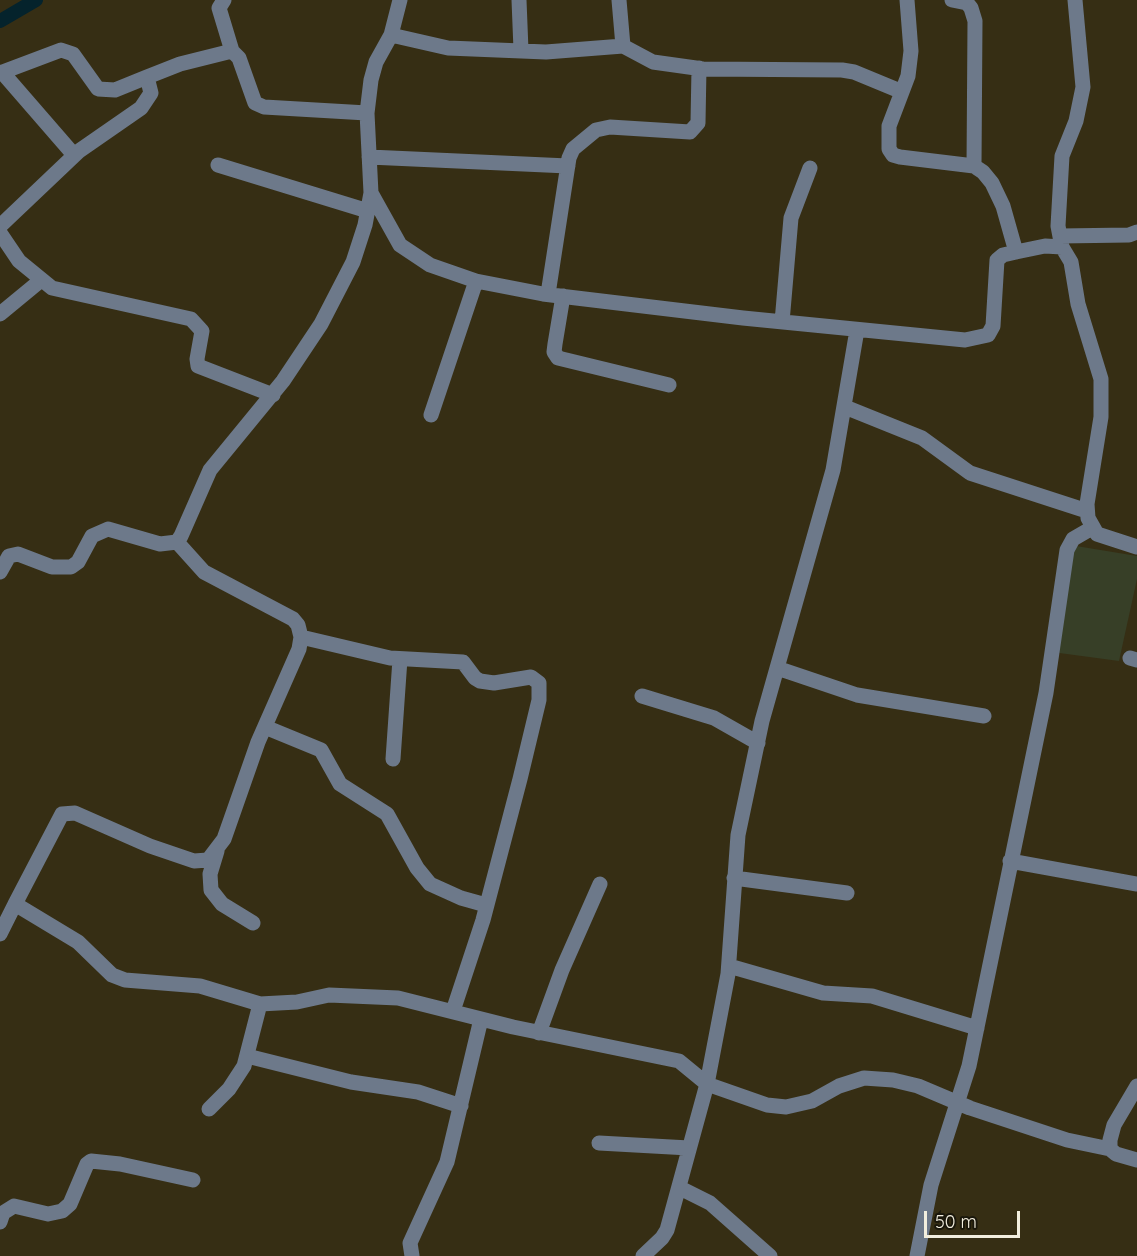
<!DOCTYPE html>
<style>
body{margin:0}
#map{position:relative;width:1137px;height:1256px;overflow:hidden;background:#362e14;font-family:Quicksand,sans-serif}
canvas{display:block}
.scale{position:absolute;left:924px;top:1211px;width:96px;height:27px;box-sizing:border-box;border:3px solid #f2eede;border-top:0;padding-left:8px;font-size:18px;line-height:21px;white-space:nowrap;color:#f2eede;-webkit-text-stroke:4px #1a170b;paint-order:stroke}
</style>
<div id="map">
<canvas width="1137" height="1256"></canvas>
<div class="scale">50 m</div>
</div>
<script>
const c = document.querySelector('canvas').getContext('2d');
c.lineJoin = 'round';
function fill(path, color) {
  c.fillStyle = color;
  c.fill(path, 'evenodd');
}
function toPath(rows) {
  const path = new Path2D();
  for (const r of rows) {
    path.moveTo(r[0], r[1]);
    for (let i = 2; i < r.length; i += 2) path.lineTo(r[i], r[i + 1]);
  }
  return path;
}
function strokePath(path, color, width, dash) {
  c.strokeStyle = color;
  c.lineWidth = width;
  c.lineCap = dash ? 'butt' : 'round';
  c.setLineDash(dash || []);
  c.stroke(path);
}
fill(toPath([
 [1070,545,1137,556,1137,579,1119,661,1052,652]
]), '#373f27');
strokePath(toPath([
 [0,21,36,0]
]), '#05232c', 14);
strokePath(toPath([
 [224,0,219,8,232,51],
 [519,0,521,50],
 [619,0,623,46,653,62,703,69,842,70,854,72,900,91],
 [907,0,911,51,908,76,889,126,889,149,893,155,900,157,974,166,983,172,992,183,1003,206,1016,252],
 [952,0,967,3,971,8,975,21,974,166],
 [391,35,448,48,546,52,623,46],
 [2,72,74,155],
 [0,73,61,50,73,54,98,89,115,90,147,77],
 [369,157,568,166],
 [218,165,368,211],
 [371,193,400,245,430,265,476,281,543,294,743,318,965,340,988,335,993,326,997,260,1003,255,1016,252,1045,246,1062,247,1071,262,1078,304,1101,379,1101,417,1087,504,1088,518,1097,534,1137,547],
 [0,226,79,151,141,108,151,93,147,77,180,64,232,51,239,58,255,103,264,107,367,113],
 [0,233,19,261,52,288,191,319,202,331,197,359,198,366,273,395],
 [1060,236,1129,235,1137,232],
 [1062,247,1058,226,1062,156,1076,121,1083,87,1075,0],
 [548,294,569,158,573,149,596,130,610,127,690,132,698,123,699,68],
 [563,296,555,344,554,352,558,358,669,385],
 [0,314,40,281],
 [782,322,791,218,810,168],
 [845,407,922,438,970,473,1087,511],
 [431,415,476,281],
 [177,542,204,572,293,619,298,625,301,637,299,649,258,742,224,839,208,860,194,861,150,846,75,813,62,814,15,904,78,942,112,975,125,980,200,986,260,1004,297,1002,329,995,398,998,513,1027,679,1061,707,1084,767,1105,786,1107,812,1101,839,1086,864,1078,893,1080,918,1086,970,1108,1067,1140,1110,1149],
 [0,572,9,556,18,554,52,567,71,567,78,562,92,536,108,529,160,544,177,542,181,536,210,470,283,381,321,324,353,262,365,225,371,193,367,113,371,80,376,62,391,35,400,0],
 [301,637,390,658,463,662,475,678,480,681,494,683,531,677,539,683,539,700,520,779,483,920,453,1011],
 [1130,658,1137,660],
 [777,668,857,695,984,716],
 [642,696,714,718,758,743],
 [265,727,321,750,340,784,387,814,417,868,430,884,461,898,486,905],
 [393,759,400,659],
 [217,851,210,874,211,890,222,904,253,923],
 [1010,861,1137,884],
 [734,878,847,893],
 [0,934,15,904],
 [729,966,823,993,872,996,977,1028],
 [539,1033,562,970,600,884],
 [247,1056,351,1082,418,1092,461,1106],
 [1137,1086,1114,1125,1110,1140,1110,1149,1116,1154,1137,1160],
 [209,1109,229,1089,244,1066,260,1004],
 [599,1143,689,1148],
 [680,1188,710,1203,770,1256],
 [0,1222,3,1213,14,1206,48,1214,62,1211,70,1204,87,1164,91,1161,120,1164,193,1180],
 [412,1256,410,1243,447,1162,481,1019],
 [643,1256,662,1238,667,1230,707,1084,728,974,738,835,762,721,833,470,857,330],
 [917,1256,931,1185,969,1066,1046,693,1067,550,1073,539,1092,528]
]), '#6d798a', 15);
</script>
